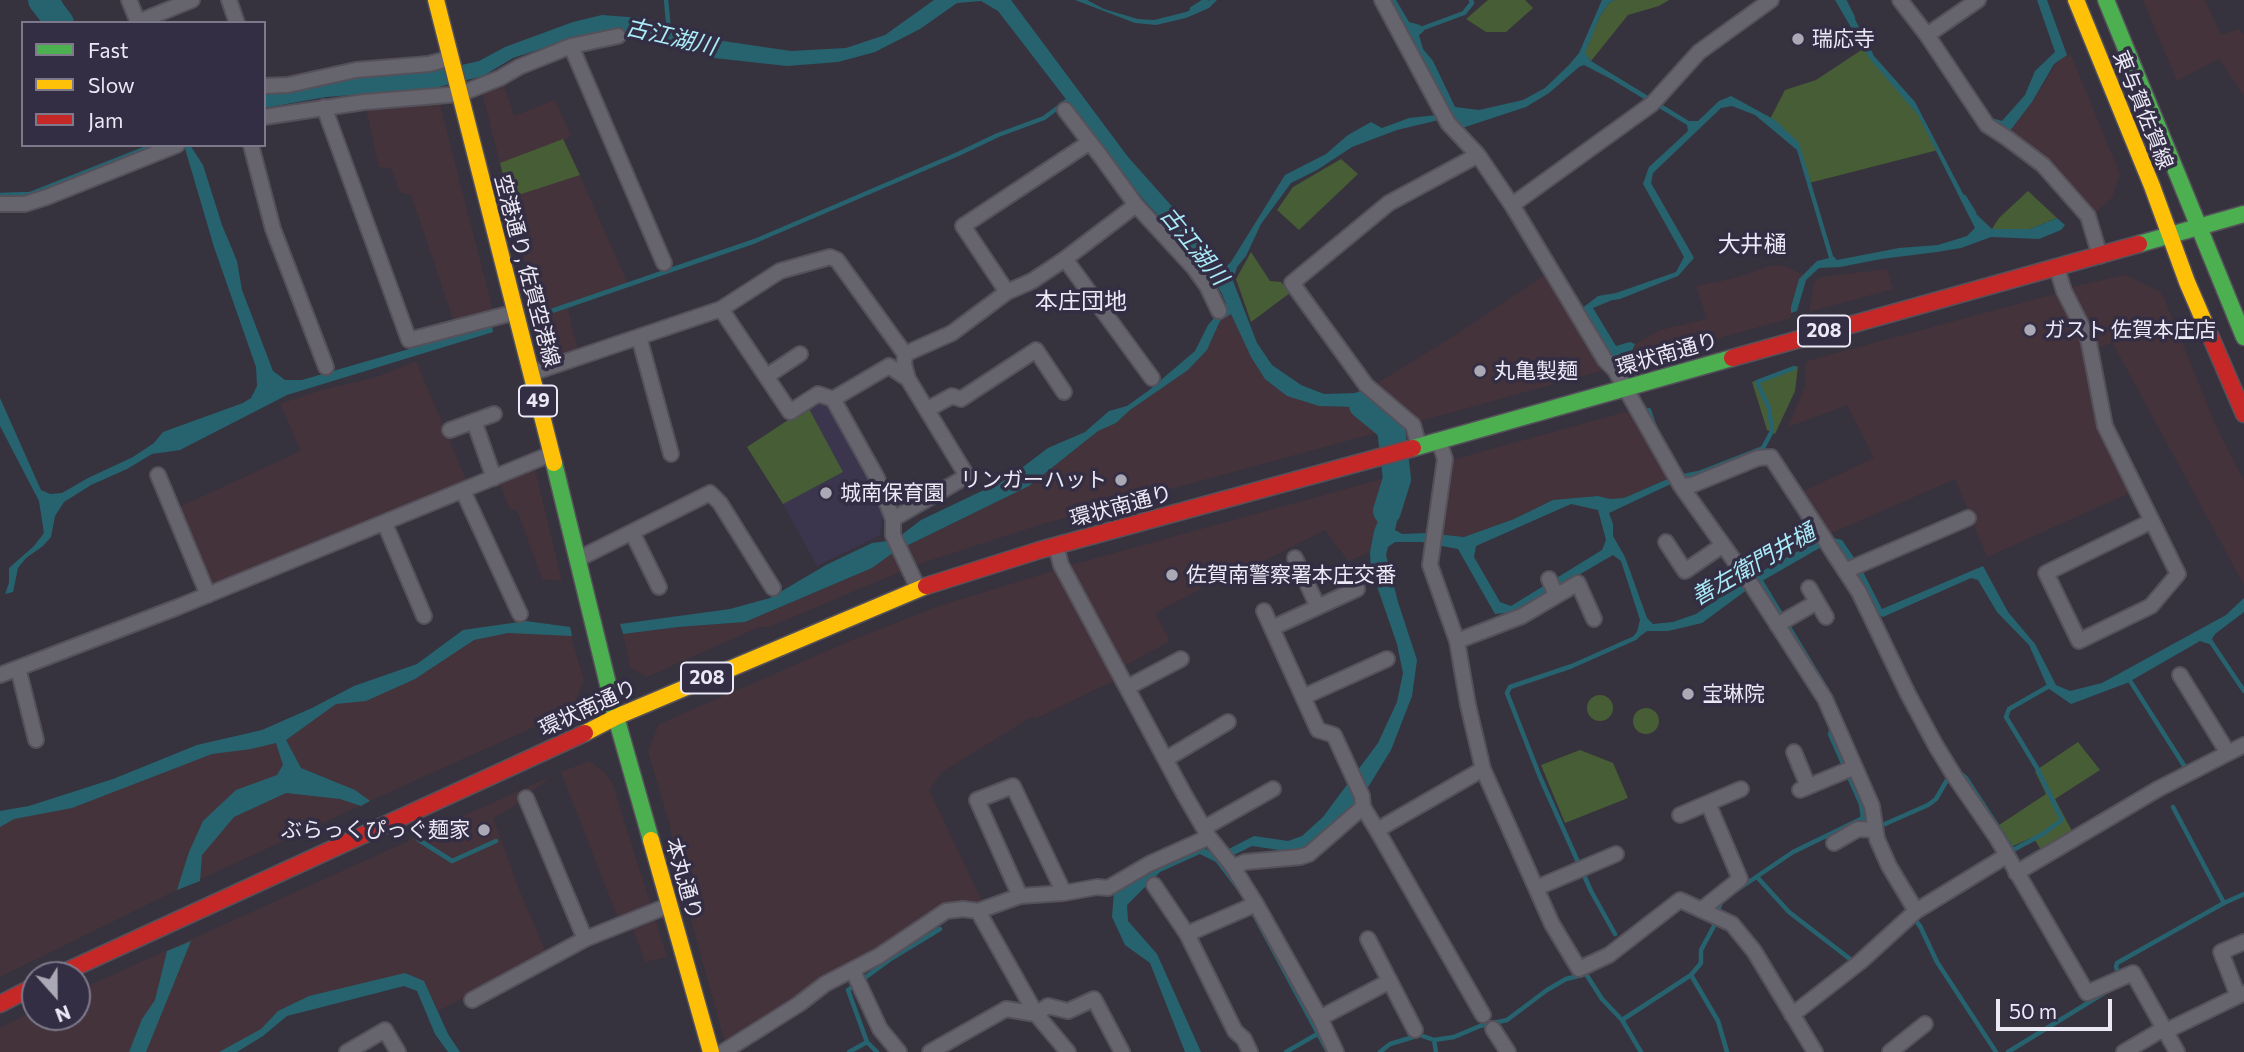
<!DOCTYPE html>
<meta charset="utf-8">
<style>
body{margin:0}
#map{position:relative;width:2244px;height:1052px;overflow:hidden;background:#36333e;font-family:Commissioner,sans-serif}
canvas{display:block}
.legend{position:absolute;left:21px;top:21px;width:245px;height:126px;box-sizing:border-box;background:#332e43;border:2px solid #7d798b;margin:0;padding:9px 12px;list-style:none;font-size:21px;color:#ece9f7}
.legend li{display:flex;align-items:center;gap:14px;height:35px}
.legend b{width:35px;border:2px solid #7d798b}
.north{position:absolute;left:21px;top:961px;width:70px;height:70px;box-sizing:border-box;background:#332e43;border:2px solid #7d798b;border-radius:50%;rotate:159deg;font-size:19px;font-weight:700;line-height:28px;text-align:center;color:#ece9f7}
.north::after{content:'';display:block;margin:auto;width:24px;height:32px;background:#aca9b6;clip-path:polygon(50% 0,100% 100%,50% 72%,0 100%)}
.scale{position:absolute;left:1996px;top:999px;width:116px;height:32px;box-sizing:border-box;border:4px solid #ece9f7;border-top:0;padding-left:9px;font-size:21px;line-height:24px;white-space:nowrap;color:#ece9f7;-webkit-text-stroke:5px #332e43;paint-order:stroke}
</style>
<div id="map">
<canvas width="2244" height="1052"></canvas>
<ul class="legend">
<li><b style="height:9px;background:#4caf50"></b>Fast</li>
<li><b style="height:9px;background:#ffc107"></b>Slow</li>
<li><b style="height:9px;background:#c62828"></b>Jam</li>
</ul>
<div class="north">N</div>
<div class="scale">50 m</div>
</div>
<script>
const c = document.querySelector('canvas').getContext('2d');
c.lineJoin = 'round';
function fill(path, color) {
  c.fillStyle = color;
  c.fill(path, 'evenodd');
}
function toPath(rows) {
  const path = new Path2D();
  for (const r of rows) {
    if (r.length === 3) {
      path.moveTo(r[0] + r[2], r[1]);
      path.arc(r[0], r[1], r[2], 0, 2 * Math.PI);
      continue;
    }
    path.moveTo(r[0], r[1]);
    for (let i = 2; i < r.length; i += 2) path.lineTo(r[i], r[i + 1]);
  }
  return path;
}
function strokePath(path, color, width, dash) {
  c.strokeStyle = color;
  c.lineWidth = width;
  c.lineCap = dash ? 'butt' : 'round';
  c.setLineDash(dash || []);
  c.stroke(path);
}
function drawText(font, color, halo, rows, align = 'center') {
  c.font = font + ' Commissioner,"Noto Sans JP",sans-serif';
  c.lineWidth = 7;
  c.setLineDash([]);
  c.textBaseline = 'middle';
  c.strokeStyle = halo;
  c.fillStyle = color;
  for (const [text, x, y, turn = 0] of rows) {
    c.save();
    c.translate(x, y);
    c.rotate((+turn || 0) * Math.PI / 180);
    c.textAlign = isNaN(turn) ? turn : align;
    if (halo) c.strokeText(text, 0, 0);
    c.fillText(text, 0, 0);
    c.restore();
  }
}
fill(toPath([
 [2143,0,2205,0,2221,35,2239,29,2244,35,2244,96,2219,59,2177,81],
 [2062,55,2071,55,2120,174,2112,198,2095,213,2045,161,2009,132,2032,102],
 [503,82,514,116,555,100,571,136,564,140,628,284,567,307,578,350,549,360,482,91],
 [439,101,494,314,455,325,411,195,400,192,391,168,379,167,365,105],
 [1782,265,1804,275,1799,279,1791,307,1791,318,1630,363,1629,357,1635,344,1660,330,1707,319,1696,286,1735,278,1770,266],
 [1887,269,1893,289,1809,312,1814,282,1820,277],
 [1546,274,1604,366,1601,371,1417,422,1374,385,1457,334],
 [2125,275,2159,291,2164,298,2216,426,2244,481,2244,585,2112,342,2096,350,2111,425,2141,488,1987,557,1955,479,1825,536,1800,493,1874,458,1847,405,1788,427,1805,386,1805,367,1807,361,2069,290,2072,287],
 [1231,314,1251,357,1265,379,1287,396,1319,406,1354,407,1375,422,1383,431,1039,525,919,564,769,627,759,627,647,677,630,667,623,634,678,627,745,622,872,568,894,552,1029,486,1098,431,1116,423,1130,410,1188,370,1207,350,1220,321],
 [416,361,468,484,211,586,177,508,301,451,280,404,325,389,377,377],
 [1632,410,1670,478,1624,498,1610,499,1598,496,1553,500,1514,519,1464,537,1439,534,1452,460],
 [534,465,562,581,542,579,517,510,510,510,499,481],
 [1389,477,1383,508,1374,531,1370,552,1348,561,1325,530,1262,562,1200,584,1202,588,1155,613,1170,641,1122,667,1070,569,1071,565],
 [1056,570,1115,680,1035,719,1033,716,942,772,929,790,983,903,877,951,725,1043,677,869,670,826,648,751,659,724,850,641,939,606],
 [526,624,572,630,572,640,584,680,572,710,416,780,177,890,0,977,0,817,274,732,421,665,467,636],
 [589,761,604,772,612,782,667,957,645,962,629,918,619,921,561,772],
 [552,776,512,807,493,818,518,887,547,955,438,1011,424,981,336,991,309,996,278,1011,261,1029,219,1052,0,1052,0,1028,35,1011,35,1017,77,1017,77,991]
]), '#44333b');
fill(toPath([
 [818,401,828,405,872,481,883,513,880,535,817,566,783,504,747,447]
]), '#3b354e');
fill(toPath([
 [1488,0,1525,0,1533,8,1506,32,1486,32,1466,19],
 [1615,0,1669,0,1659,6,1628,15,1591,61,1584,53,1600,16,1609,3],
 [1866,47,1920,115,1938,150,1809,183,1798,147,1769,121,1785,90,1816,80],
 [563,139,580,175,509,198,500,163],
 [1341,159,1358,174,1299,230,1277,210,1293,187],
 [2028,191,2057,218,2030,229,1992,229,1999,218],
 [1251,252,1270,281,1281,282,1290,293,1251,322,1236,279],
 [1798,366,1795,391,1775,434,1767,430,1752,382],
 [808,407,843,472,783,504,747,447],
 [1600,708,13],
 [1646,721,13],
 [2078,742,2100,770,2055,799,2072,831,2041,850,2033,837,2013,846,1999,825,2046,794,2035,771],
 [1580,750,1613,763,1628,798,1565,823,1541,765]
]), '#465d35');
fill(toPath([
 [45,0,61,0,74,23,59,23],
 [934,0,1011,0,1128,157,1226,267,1231,262,1285,175,1326,154,1348,135,1371,122,1382,128,1409,118,1437,115,1415,52,1416,46,1412,37,1406,35,1388,0,1396,0,1409,22,1420,25,1424,31,1419,35,1423,49,1433,61,1455,107,1479,110,1523,100,1545,88,1569,65,1579,53,1602,0,1615,0,1609,3,1600,16,1585,53,1591,61,1689,121,1698,121,1719,101,1731,96,1775,120,1799,143,1833,256,1837,260,1899,248,1938,245,1967,236,1975,228,1918,115,1869,58,1835,0,1845,0,1874,56,1915,102,1971,209,1992,229,2030,229,2057,218,2065,225,2061,230,2039,239,1991,237,1961,248,1937,252,1881,259,1840,267,1819,268,1806,280,1797,311,1791,313,1791,307,1799,279,1817,261,1829,258,1797,150,1755,115,1732,106,1721,108,1653,173,1651,183,1694,258,1678,276,1620,299,1600,302,1593,308,1616,346,1630,342,1635,344,1629,357,1629,361,1623,364,1609,357,1581,309,1598,296,1616,293,1676,272,1684,257,1643,184,1649,167,1688,131,1687,125,1611,79,1584,65,1579,67,1549,93,1526,107,1459,129,1439,120,1397,130,1352,147,1317,170,1291,183,1261,224,1246,256,1237,267,1233,281,1257,343,1272,365,1301,385,1324,394,1357,393,1394,416,1400,422,1400,425,1383,431,1375,422,1354,407,1319,406,1287,396,1265,379,1251,357,1231,314,1220,321,1207,350,1188,370,1130,410,1116,423,1098,431,1029,486,894,552,872,568,745,622,678,627,623,634,620,624,730,609,770,598,826,565,872,543,888,541,900,536,921,520,1007,479,1048,448,1085,432,1109,411,1127,406,1148,391,1195,351,1208,325,1226,304,1222,294,1208,270,1143,199,998,11,981,1,957,3,920,29,875,52,838,62,787,66,714,58,649,33,612,31,580,36,513,58,483,76,430,89,326,97,264,108,264,94,339,79,427,73,479,61,505,47,573,22,602,15,641,18,716,40,791,51,846,48,885,35],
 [1075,0,1087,0,1104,9,1138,19,1154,20,1186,12,1210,0,1217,0,1209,8,1186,18,1156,25,1135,23],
 [1906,0,1910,0,1992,118,2002,121,2025,95,2035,71,2055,52,2037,0,2047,0,2067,55,2054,64,2032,102,2009,132,1996,128],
 [184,145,190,145,203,165,222,225,237,261,242,290,273,371,285,380,302,380,492,325,493,332,287,395,180,450,152,454,127,469,91,485,64,502,55,516,51,537,43,546,26,558,18,568,13,592,5,594,9,583,9,568,34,546,44,533,39,501,0,426,0,398,41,490,50,494,62,493,88,478,133,457,154,443,163,432,243,403,251,398,257,386,256,367,214,247],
 [1404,473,1405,483,1395,530,1402,534,1427,533,1464,537,1514,519,1553,500,1598,496,1610,499,1624,498,1670,478,1673,483,1609,513,1613,524,1613,536,1625,557,1647,618,1653,624,1673,622,1696,614,1743,582,1825,536,1842,540,1861,568,1882,609,1983,566,2008,612,2035,644,2056,685,2070,691,2102,683,2226,615,2244,598,2244,612,2215,634,2209,644,2200,641,2127,683,2071,704,2048,688,2029,645,1997,612,1978,580,1971,578,1883,617,1876,614,1823,546,1748,589,1702,623,1668,631,1647,631,1635,640,1640,620,1621,561,1613,555,1515,612,1495,614,1458,549,1421,542,1395,542,1388,547,1386,555,1398,602,1417,660,1412,696,1391,750,1367,789,1354,805,1306,848,1292,852,1252,846,1218,863,1200,854,1160,872,1127,905,1128,921,1157,954,1201,1052,1185,1052,1150,963,1125,945,1112,917,1114,891,1162,864,1202,847,1217,855,1254,836,1288,841,1302,836,1323,817,1378,743,1397,702,1403,673,1397,644,1371,569,1370,552,1374,531,1383,508,1389,477],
 [1571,504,1598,510,1606,540,1602,550,1511,606,1500,602,1474,557,1476,546],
 [526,621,570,627,572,636,508,633,474,640,415,679,366,701,336,704,286,740,301,768,355,790,370,801,361,806,340,799,286,793,234,817,202,855,200,881,177,890,189,852,203,821,236,790,277,775,283,765,276,743,251,749,212,754,72,808,14,819,0,827,0,811,29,806,113,779,197,745,262,730,312,708,354,686,417,664,463,630],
 [191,941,146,1052,129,1052,142,1019,155,1000,167,951],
 [405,973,424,981,448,1034,460,1052,448,1052,435,1034,417,991,404,986,287,1016,263,1036,237,1052,219,1052,261,1029,278,1011,309,996]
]), '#27636f');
strokePath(toPath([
 [666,0,669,31],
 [1844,0,1853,18],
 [1192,9,1206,0],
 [1418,30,1464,13,1472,3,1471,0],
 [0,195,30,194,154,145],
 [1964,197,1974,213],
 [1592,306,1609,299],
 [543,314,755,241,958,154,998,135,1044,118,1072,97],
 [1649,410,1655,428],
 [1679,477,1699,473,1763,448,1772,431,1769,408,1757,382,1794,368],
 [1759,578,1827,690],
 [2209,639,2244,691],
 [2127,676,2185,767],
 [1833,726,1830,734,1861,804,1863,818,1872,844],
 [2173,807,2224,903],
 [1885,824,1928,805,1936,799,1947,780,1959,772,1966,778,2013,850,2043,834,2062,820,2037,768,2006,717,2009,709,2051,685],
 [419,840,452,861,496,841],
 [1217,860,1239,889],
 [1757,877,1789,912,1850,959],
 [1734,892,1793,852,1863,818],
 [1251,909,1328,1052],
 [1912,916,1920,926,1937,962,1996,1052],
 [1615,934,1591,891,1540,777,1507,693,1510,687,1572,666,1635,638,1639,633],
 [1691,975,1718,1021,1727,1052],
 [2119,975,2116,967,2117,963,2224,903,2244,894],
 [1622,1020,1691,975,1701,963,1701,950,1714,926,1721,901],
 [1434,1040,1436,1052],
 [849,1052,867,1042],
 [877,1052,867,1042,848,990,892,958,940,929],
 [1286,1052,1319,1033],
 [1380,1052,1390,1044,1420,1035,1434,1040,1454,1037,1480,1026,1507,1020,1547,990,1566,979,1586,974,1602,999,1622,1020,1641,1052],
 [2008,1052,2109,990]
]), '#27636f', 4.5);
strokePath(toPath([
 [42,0,60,23],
 [1363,405,1391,428,1397,479,1387,511]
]), '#27636f', 28);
const street = toPath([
 [129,0,138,22,192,0],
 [229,0,237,23],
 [1382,0,1448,123,1478,155,1512,205,1605,360,1615,370,1681,486,1753,587,1825,699,1872,806,1877,839,1889,866,1916,911],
 [1900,0,1927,35,1987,125,2007,138,2043,165,2088,216,2100,256],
 [1927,35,1978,0],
 [571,46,618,36],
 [264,86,288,85,356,70,429,64,451,58],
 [324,107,409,340,516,312],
 [1065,110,1102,158,1136,205,1194,268,1207,286,1219,311],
 [264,117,364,102,460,94,500,78,519,67,571,46,664,263],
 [251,145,273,229,326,367],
 [0,204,25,204,47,197,177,145],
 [1512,205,1652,104,1699,52,1771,0],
 [1065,259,1152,378],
 [2057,268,2064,291,2088,338,2105,426,2152,521,2178,574,2151,606,2079,641,2046,573,2152,521],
 [1007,292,963,226,1090,142],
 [721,309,780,271,830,257,837,260,905,354,904,364,908,379,967,476,893,519],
 [639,337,671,454],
 [905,354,952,333,1007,292,1032,281,1065,259,1136,205],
 [532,373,721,309,790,412,818,394,833,399,877,478,893,519,893,535,918,588],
 [767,376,800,354],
 [833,399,889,366,908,379],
 [928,409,952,396,961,399,1036,350,1064,392],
 [474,421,494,478],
 [450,430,494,414],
 [1439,441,1445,459,1430,565,1457,641,1468,705,1483,769,1552,924,1579,969,1609,955,1680,900,1732,924,1754,951,1815,1052],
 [1419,446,1413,425,1366,385,1292,283,1389,203,1478,155],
 [158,475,208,595],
 [1681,486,1692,485,1758,458,1771,457,1859,592,1908,694,1936,746,1955,777,1997,838,2087,993,2133,973,2177,1052],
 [463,491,520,614],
 [385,524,424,616],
 [632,532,659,587],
 [1666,542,1685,571,1723,545],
 [1056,546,1061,565,1184,794,1209,837,1233,867,1256,904,1320,1018,1336,1052],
 [1295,558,1318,607],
 [578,559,710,493,720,503,773,588],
 [1845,571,1968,518],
 [1549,579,1556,595],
 [1809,588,1826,617],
 [1264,611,1318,730,1334,735,1362,796,1363,807],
 [1777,625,1817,602],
 [1272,628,1357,589],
 [1457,641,1522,616,1578,583,1594,619],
 [18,668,36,740],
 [0,675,178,607,551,454],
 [2180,675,2228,753],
 [1128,687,1181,659],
 [1303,697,1387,659],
 [1794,752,1808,786],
 [1166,759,1228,722],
 [1483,769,1377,830,1483,1015],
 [1800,790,1855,767],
 [526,798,585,939],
 [1680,815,1741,789],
 [1204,828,1273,789],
 [1834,843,1858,829,1875,830],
 [1233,867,1245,862,1300,857,1309,854,1363,807,1377,830],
 [2016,873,2158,789,2244,745],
 [1154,885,1187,934,1256,904],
 [1536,888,1616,854],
 [1020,896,977,800,1013,786,1064,893],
 [1701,910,1740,879,1708,803],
 [978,911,1036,1014,1068,1052],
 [1187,934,1235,1031,1244,1039,1250,1052],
 [1368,939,1415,1030],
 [853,971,880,1029,899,1052],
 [2238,996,2221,952,2244,942],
 [472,1000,585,939,670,905],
 [1792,1015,1860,962,1916,911,2006,856],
 [1320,1018,1390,981],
 [1493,1029,1508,1052],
 [347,1052,385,1030,398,1052],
 [723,1052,799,1004,825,984,879,956,946,911,963,909,978,911,1020,896,1064,893,1097,887,1108,888,1149,864,1209,837],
 [930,1052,1006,1009,1036,1014,1048,1006,1068,1011,1094,999,1122,1052],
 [1890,1052,1925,1024],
 [2124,1052,2158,1032,2166,1031,2244,993]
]);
const fast = toPath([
 [2106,0,2244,337],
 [2139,244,2244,214],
 [1413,448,1732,358],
 [554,463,616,717,651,840]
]);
const slow = toPath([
 [436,0,554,463],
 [2076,0,2152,186,2187,282,2206,326],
 [585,733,616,717,926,586],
 [651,840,711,1052]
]);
const jam = toPath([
 [2206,326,2244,414],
 [1732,358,2139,244],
 [926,586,1040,550,1413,448],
 [58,975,585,733],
 [0,1004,35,986]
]);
strokePath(street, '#54515b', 18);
strokePath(fast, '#54515b', 19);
strokePath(slow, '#54515b', 19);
strokePath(jam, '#54515b', 19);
strokePath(street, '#66646d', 14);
strokePath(fast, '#4caf50', 16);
strokePath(slow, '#ffc107', 16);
strokePath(jam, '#c62828', 16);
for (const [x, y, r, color] of [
 [1798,39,7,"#aca9b6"],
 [2030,330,7,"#aca9b6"],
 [1480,371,7,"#aca9b6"],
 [1121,480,7,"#aca9b6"],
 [826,493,7,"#aca9b6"],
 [1172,575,7,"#aca9b6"],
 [1688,694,7,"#aca9b6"],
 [484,830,7,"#aca9b6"]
]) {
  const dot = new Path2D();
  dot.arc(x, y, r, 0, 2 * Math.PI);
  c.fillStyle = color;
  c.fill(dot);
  strokePath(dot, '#332e43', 2.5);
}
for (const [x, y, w] of [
 [1824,331,52],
 [538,401,38],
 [707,678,52]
]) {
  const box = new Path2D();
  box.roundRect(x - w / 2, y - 15.5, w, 31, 5);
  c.fillStyle = '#332e43';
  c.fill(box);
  strokePath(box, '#ece9f7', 2);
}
drawText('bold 19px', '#ece9f7', null, [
 ["208",1824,331],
 ["49",538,401],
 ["208",707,678]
]);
drawText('21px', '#ece9f7', '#332e43', [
 ["瑞応寺",1812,39],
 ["ガスト 佐賀本庄店",2044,330],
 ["丸亀製麺",1494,371],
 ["リンガーハット",1107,480,"right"],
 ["城南保育園",840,493],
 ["佐賀南警察署本庄交番",1186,575],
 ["宝琳院",1702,694],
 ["ぶらっくぴっぐ麺家",470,830,"right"]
], 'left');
drawText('21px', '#ece9f7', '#332e43', [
 ["東与賀佐賀線",2143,110,68],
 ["空港通り, 佐賀空港線",527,271,75],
 ["環状南通り",1667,354,-16],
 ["環状南通り",1121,506,-15],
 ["環状南通り",588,708,-25],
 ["本丸通り",684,879,74]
]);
drawText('italic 23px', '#a9ebf9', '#332e43', [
 ["古江湖川",671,37,13],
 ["古江湖川",1194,246,51],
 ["善左衛門井樋",1753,565,-30]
]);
drawText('23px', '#ece9f7', '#332e43', [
 ["大井樋",1752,244],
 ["本庄団地",1081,301]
]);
</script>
